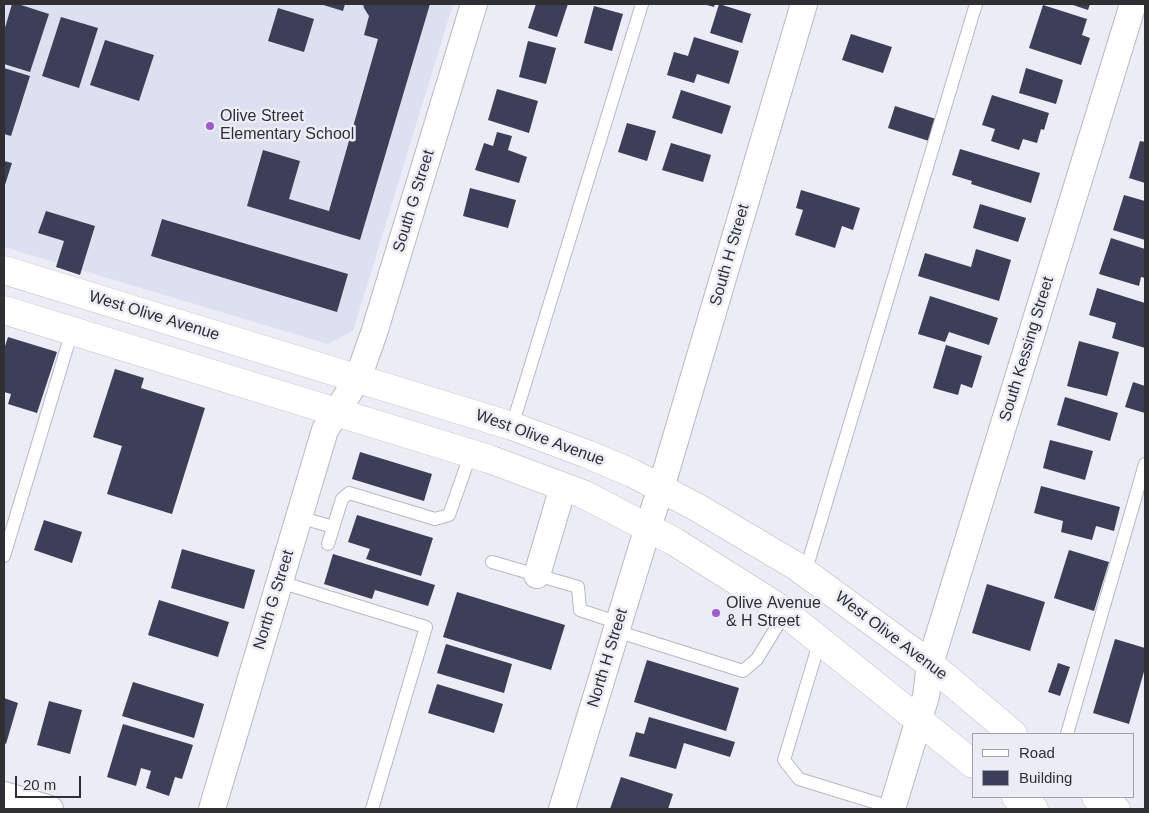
<!DOCTYPE html>
<style>
body{margin:0}
#map{position:relative;width:1149px;height:813px;overflow:hidden;background:#ebecf6;font-family:Helvetica,sans-serif}
canvas{display:block}
.frame{position:absolute;inset:0;border:5px solid #2f3033;pointer-events:none}
.legend{position:absolute;left:972px;top:733px;width:162px;height:65px;box-sizing:border-box;background:#ebecf6;border:1px solid #a0a1a8;margin:0;padding:6px 9px;list-style:none;font-size:15px;color:#2f3033}
.legend li{display:flex;align-items:center;gap:10px;height:25px}
.legend b{width:25px;border:1px solid #a0a1a8}
.scale{position:absolute;left:15px;top:776px;width:66px;height:22px;box-sizing:border-box;border:2px solid #2f3033;border-top:0;padding-left:6px;font-size:15px;line-height:18px;white-space:nowrap;color:#2f3033;-webkit-text-stroke:4px #ebecf6;paint-order:stroke}
</style>
<div id="map">
<canvas width="1149" height="813"></canvas>
<div class="frame"></div>
<ul class="legend">
<li><b style="height:6px;background:#fff"></b>Road</li>
<li><b style="height:14px;background:#3c3f57"></b>Building</li>
</ul>
<div class="scale">20 m</div>
</div>
<script>
const c = document.querySelector('canvas').getContext('2d');
c.lineJoin = 'round';
function fill(path, color) {
  c.fillStyle = color;
  c.fill(path, 'evenodd');
}
function toPath(rows) {
  const path = new Path2D();
  for (const r of rows) {
    path.moveTo(r[0], r[1]);
    for (let i = 2; i < r.length; i += 2) path.lineTo(r[i], r[i + 1]);
  }
  return path;
}
function strokePath(path, color, width, dash) {
  c.strokeStyle = color;
  c.lineWidth = width;
  c.lineCap = dash ? 'butt' : 'round';
  c.setLineDash(dash || []);
  c.stroke(path);
}
function drawText(font, color, halo, rows, align = 'center') {
  c.font = font + ' Helvetica,sans-serif';
  c.lineWidth = 5;
  c.setLineDash([]);
  c.textBaseline = 'middle';
  c.strokeStyle = halo;
  c.fillStyle = color;
  for (const [text, x, y, turn = 0] of rows) {
    c.save();
    c.translate(x, y);
    c.rotate((+turn || 0) * Math.PI / 180);
    c.textAlign = isNaN(turn) ? turn : align;
    if (halo) c.strokeText(text, 0, 0);
    c.fillText(text, 0, 0);
    c.restore();
  }
}
fill(toPath([
 [4,4,453,4,353,331,328,344,4,247]
]), '#dde0f0');
fill(toPath([
 [12,4,18,4,49,14,30,72,4,64,4,31],
 [320,4,345,4,343,11],
 [363,4,430,4,360,240,247,206,263,150,300,161,289,199,329,211,378,39,364,35,369,16,364,8],
 [536,4,568,4,557,37,528,28],
 [703,4,715,4,714,7],
 [719,4,751,14,742,43,710,33],
 [1070,4,1090,4,1088,10],
 [1043,5,1087,19,1082,35,1090,38,1081,65,1029,48],
 [594,6,623,14,612,51,584,43],
 [278,8,314,19,304,52,268,41],
 [61,17,98,28,79,88,42,76],
 [851,34,892,47,883,73,842,60],
 [694,37,739,51,729,84,697,74,694,83,667,75,674,52,688,56],
 [105,40,154,55,139,101,90,85],
 [528,41,556,48,546,84,519,77],
 [4,68,30,76,11,136,4,134],
 [1026,68,1063,80,1056,104,1019,93],
 [497,89,538,101,529,133,488,120],
 [681,90,731,106,722,134,672,118],
 [992,95,1049,113,1044,130,1041,129,1037,143,1023,139,1019,150,991,141,995,129,982,125],
 [895,106,936,119,929,141,888,128],
 [627,123,656,131,647,161,618,152],
 [497,132,512,136,508,150,527,157,519,183,475,170,484,143,493,146],
 [1140,141,1145,142,1145,183,1129,178],
 [671,143,711,155,703,182,662,170],
 [960,149,1040,173,1031,203,971,184,972,181,952,175],
 [4,161,12,163,4,188],
 [470,188,516,200,508,228,463,216],
 [801,190,860,208,853,230,842,226,835,248,795,235,803,210,796,208],
 [1124,195,1145,201,1145,240,1113,230],
 [980,204,1026,218,1018,242,973,228],
 [46,211,95,226,80,275,56,267,64,241,38,233],
 [162,219,348,274,337,312,151,256],
 [1111,238,1145,249,1145,278,1141,277,1139,286,1099,274],
 [976,249,1011,260,999,301,918,276,925,253,971,267],
 [1097,288,1145,303,1145,320,1144,325,1145,326,1145,348,1112,338,1116,323,1089,315],
 [930,296,998,318,989,345,949,332,945,342,918,334],
 [8,337,57,352,37,413,8,404,11,394,4,392,4,349],
 [1079,341,1119,352,1107,396,1067,386],
 [946,345,982,356,972,388,961,384,958,395,933,388],
 [115,369,144,378,141,388,205,408,172,514,107,494,122,446,93,437],
 [1133,382,1145,386,1145,413,1125,407],
 [1065,397,1118,413,1110,441,1057,425],
 [1050,440,1093,451,1085,480,1043,468],
 [360,452,432,474,424,501,352,479],
 [1041,486,1120,507,1114,531,1096,526,1092,540,1061,532,1063,521,1034,513],
 [357,515,433,538,421,576,366,559,370,549,348,542],
 [44,520,82,532,72,563,34,550],
 [182,549,255,570,244,609,171,588],
 [1069,550,1109,562,1094,611,1054,598],
 [333,554,435,585,428,606,375,590,372,599,324,584],
 [987,584,1045,602,1030,651,972,633],
 [457,592,565,625,551,670,443,637],
 [159,600,229,622,218,657,148,635],
 [1115,639,1145,648,1145,668,1129,724,1093,713],
 [446,644,512,664,504,693,437,673],
 [647,660,739,688,726,731,634,702],
 [1058,663,1070,667,1060,696,1048,692],
 [133,682,204,704,194,738,122,716],
 [437,684,503,704,494,733,428,713],
 [4,698,18,703,6,744,4,743],
 [49,701,82,710,70,754,37,745],
 [649,717,735,742,730,757,684,743,676,769,629,756,636,732,644,734],
 [123,724,193,745,182,779,175,777,169,796,146,788,151,771,141,768,136,786,107,777],
 [621,777,673,794,668,809,610,809]
]), '#3c3f57');
const lane = toPath([
 [512,426,642,4],
 [299,517,333,527],
 [328,544,342,499,349,493,435,519,449,515,471,453],
 [4,556,72,331],
 [492,562,578,587,580,610,619,623],
 [805,573,976,4],
 [280,582,426,627,372,809],
 [616,631,743,671,757,659,785,613],
 [820,640,784,760,799,779,893,808],
 [1067,734,1145,464]
]);
const street = toPath([
 [537,575,563,487],
 [4,795,50,809],
 [212,809,325,430,358,378,374,333,474,4],
 [562,809,648,527,661,488,804,4],
 [892,809,926,696,930,664,1133,4]
]);
const secondary = toPath([
 [4,270,512,426,587,454,632,473,698,508,796,566,930,664,1013,734],
 [4,310,489,459,583,494,675,542,778,607,973,764],
 [1016,797,1034,809],
 [1096,797,1116,809]
]);
strokePath(lane, '#b7b9c2', 14);
strokePath(street, '#b7b9c2', 28);
strokePath(secondary, '#b7b9c2', 29);
strokePath(lane, '#fff', 12);
strokePath(street, '#fff', 26);
strokePath(secondary, '#fff', 28);
for (const [x, y, r, color] of [
 [210,126,5,"#9e5bd0"],
 [716,613,5,"#9e5bd0"]
]) {
  const dot = new Path2D();
  dot.arc(x, y, r, 0, 2 * Math.PI);
  c.fillStyle = color;
  c.fill(dot);
  strokePath(dot, '#ebecf6', 2);
}
drawText('16px', '#2f3033', '#ebecf6', [
 ["Olive Street",220,117],
 ["Elementary School",220,135],
 ["Olive Avenue",726,604],
 ["& H Street",726,622]
], 'left');
drawText('16px', '#2f3033', '#ebecf6', [
 ["South G Street",414,201,-73],
 ["South H Street",730,255,-74],
 ["West Olive Avenue",154,316,17],
 ["South Kessing Street",1027,349,-73],
 ["West Olive Avenue",540,438,20],
 ["North G Street",274,600,-73],
 ["West Olive Avenue",891,636,37],
 ["North H Street",608,658,-73]
]);
</script>
